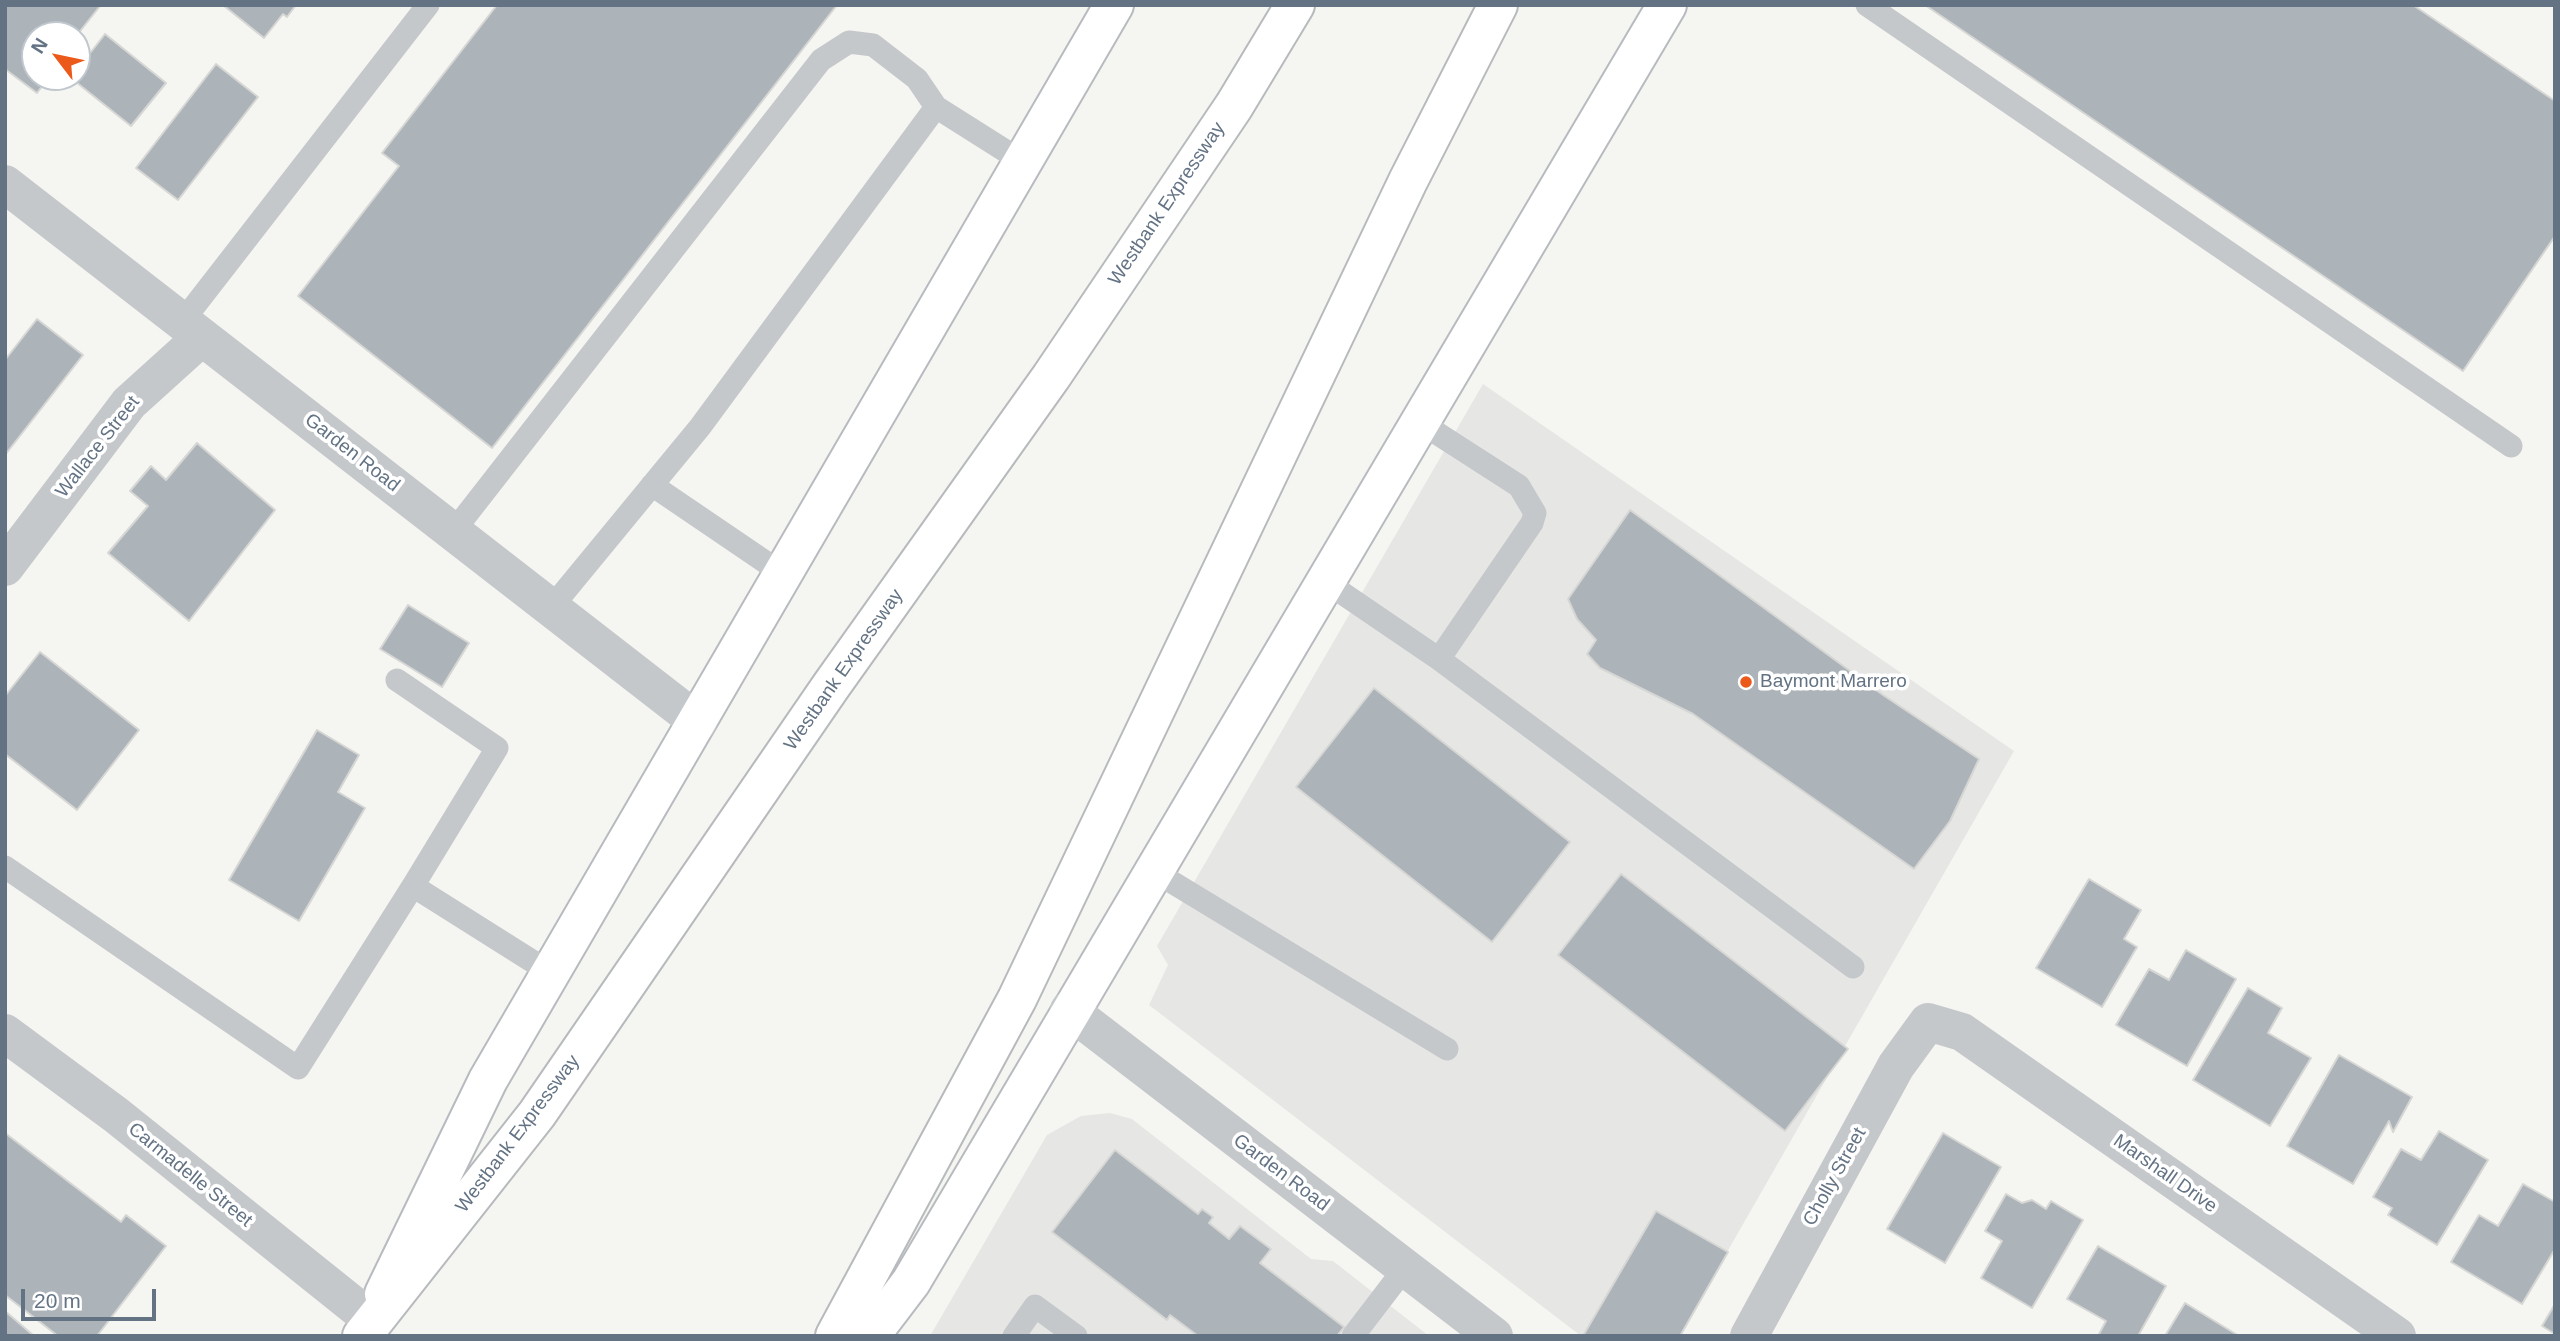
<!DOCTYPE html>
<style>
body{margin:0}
#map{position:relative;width:2560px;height:1341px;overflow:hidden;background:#f5f5f1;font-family:Arial,sans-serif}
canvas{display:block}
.frame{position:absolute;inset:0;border:7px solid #637384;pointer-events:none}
.north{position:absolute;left:21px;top:21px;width:70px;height:70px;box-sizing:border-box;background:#fff;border:2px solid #c1c7ce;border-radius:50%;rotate:302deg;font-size:19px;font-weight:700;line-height:28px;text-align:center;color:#637384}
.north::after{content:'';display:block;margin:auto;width:24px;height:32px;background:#eb591b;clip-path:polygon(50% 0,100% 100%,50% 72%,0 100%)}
.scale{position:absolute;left:21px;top:1289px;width:135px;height:32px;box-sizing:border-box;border:4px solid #637384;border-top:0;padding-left:9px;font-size:21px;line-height:24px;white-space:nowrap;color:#637384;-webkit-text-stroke:5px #fff;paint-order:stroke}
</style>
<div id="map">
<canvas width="2560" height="1341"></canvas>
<div class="frame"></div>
<div class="north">N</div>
<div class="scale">20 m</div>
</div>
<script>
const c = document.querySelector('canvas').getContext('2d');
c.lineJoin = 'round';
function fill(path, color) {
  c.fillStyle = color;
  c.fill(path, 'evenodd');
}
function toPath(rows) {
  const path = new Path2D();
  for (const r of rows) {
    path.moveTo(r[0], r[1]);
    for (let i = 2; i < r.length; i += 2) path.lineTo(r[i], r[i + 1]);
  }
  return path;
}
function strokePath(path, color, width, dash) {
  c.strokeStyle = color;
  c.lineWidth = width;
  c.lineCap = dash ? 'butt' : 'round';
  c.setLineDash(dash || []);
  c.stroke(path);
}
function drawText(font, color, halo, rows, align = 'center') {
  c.font = font + ' Arial,sans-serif';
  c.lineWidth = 7;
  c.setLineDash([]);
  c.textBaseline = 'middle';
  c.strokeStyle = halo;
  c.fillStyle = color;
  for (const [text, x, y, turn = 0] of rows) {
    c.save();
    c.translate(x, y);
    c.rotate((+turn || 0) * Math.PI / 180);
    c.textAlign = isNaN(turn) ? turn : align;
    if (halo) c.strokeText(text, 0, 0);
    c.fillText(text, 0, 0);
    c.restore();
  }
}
fill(toPath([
 [1483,384,2014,751,1679,1336,1581,1336,1149,1005,1168,965,1157,946],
 [1110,1113,1132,1119,1311,1259,1333,1261,1429,1336,930,1336,1047,1135,1081,1116]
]), '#e6e7e5');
const building = toPath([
 [5,5,99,5,100,6,77,35,35,35,35,77,49,77,37,93,5,69,5,5],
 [223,5,296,5,287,17,283,14,264,38,223,5],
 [497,5,837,5,492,448,298,296,399,166,382,153,497,5],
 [1925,5,2413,5,2555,101,2555,236,2463,371,1925,5],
 [105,34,166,83,131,126,71,78,77,77,77,70,105,34],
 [216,64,258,97,178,200,136,168,216,64],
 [37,319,83,355,5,455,5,360,37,319],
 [197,443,275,510,189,621,108,553,148,506,130,491,151,466,166,480,197,443],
 [1630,510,1883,695,1979,759,1950,821,1914,869,1693,714,1600,668,1587,654,1596,640,1577,619,1568,599,1630,510],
 [408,605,469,643,442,687,380,649,408,605],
 [40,652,139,730,77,810,5,754,5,696,40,652],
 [1374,688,1570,842,1492,942,1296,787,1374,688],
 [317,730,359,755,338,792,365,808,299,921,229,880,317,730],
 [1621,874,1848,1049,1785,1131,1558,955,1621,874],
 [2089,879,2141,910,2124,939,2137,947,2102,1007,2036,968,2089,879],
 [2186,950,2236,979,2187,1066,2116,1025,2149,969,2169,980,2186,950],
 [2248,988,2282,1008,2268,1033,2311,1058,2270,1126,2193,1080,2248,988],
 [2339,1055,2412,1097,2393,1132,2389,1121,2353,1184,2287,1146,2339,1055],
 [2439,1131,2488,1160,2437,1245,2388,1215,2392,1208,2373,1197,2401,1149,2421,1160,2439,1131],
 [5,1133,121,1222,126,1215,166,1246,97,1336,58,1336,5,1295,5,1133],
 [1943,1133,2001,1167,1945,1263,1887,1229,1943,1133],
 [1115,1150,1198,1214,1202,1209,1213,1217,1209,1223,1229,1239,1240,1226,1271,1249,1260,1263,1344,1327,1337,1336,1198,1336,1170,1315,1167,1320,1052,1232,1115,1150],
 [2523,1184,2555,1202,2555,1249,2522,1304,2451,1262,2479,1215,2498,1226,2523,1184],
 [2006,1194,2022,1203,2032,1200,2046,1209,2051,1201,2083,1220,2032,1308,1981,1278,2002,1241,1985,1231,2006,1194],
 [1656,1211,1728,1252,1680,1336,1583,1336,1656,1211],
 [2098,1246,2166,1286,2138,1336,2098,1336,2106,1321,2067,1299,2098,1246],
 [2185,1303,2239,1336,2165,1336,2185,1303],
 [2555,1304,2555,1334,2542,1326,2555,1304],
 [5,1311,34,1336,5,1336,5,1311]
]);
fill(building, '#acb3b9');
strokePath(building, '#d6d7d4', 2);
const secondary = toPath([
 [384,1294,488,1080,1114,5],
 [870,1336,911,1282,1667,5]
]);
const highway = toPath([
 [362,1336,537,1114,831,686,1051,377,1234,106,1295,5],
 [835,1336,1017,999,1408,181,1498,5]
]);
strokePath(secondary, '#b7bbc0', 42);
strokePath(highway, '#b7babd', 42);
strokePath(toPath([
 [1867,5,2511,446],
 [182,322,428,5],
 [1418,421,1519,486,1535,513,1532,523,1439,659],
 [652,485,783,574],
 [453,532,821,60,849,42,873,45,917,79,936,107,1023,162],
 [1323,580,1439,659,1853,967],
 [551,608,700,427,936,107],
 [397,680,497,748,413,886,551,973],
 [5,867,298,1068,413,886],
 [1152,870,1447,1049],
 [1014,1336,1035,1306,1076,1336],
 [1353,1336,1405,1268]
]), '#c5c8cb', 23);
strokePath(toPath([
 [5,184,698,722],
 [5,567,129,403,202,337],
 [1069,1010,1494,1336],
 [5,1033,116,1115,372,1320],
 [1749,1336,1896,1066,1928,1022,1962,1032,2397,1336]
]), '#c5c8cb', 38);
strokePath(secondary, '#fff', 38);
strokePath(highway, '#fff', 38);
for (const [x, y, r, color] of [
 [1746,682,7,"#eb591b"]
]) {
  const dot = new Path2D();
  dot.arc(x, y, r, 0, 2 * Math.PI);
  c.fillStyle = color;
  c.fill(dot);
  strokePath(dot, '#fff', 2.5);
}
drawText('19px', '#637384', '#fff', [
 ["Westbank Expressway",1167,204,-56],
 ["Wallace Street",98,447,-52],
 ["Garden Road",352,453,38],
 ["Westbank Expressway",844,670,-55],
 ["Westbank Expressway",518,1134,-53],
 ["Garden Road",1281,1173,37],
 ["Marshall Drive",2165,1174,35],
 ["Carmadelle Street",190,1175,39],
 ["Cholly Street",1835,1177,-61]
]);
drawText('19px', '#637384', '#fff', [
 ["Baymont Marrero",1760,682]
], 'left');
</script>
